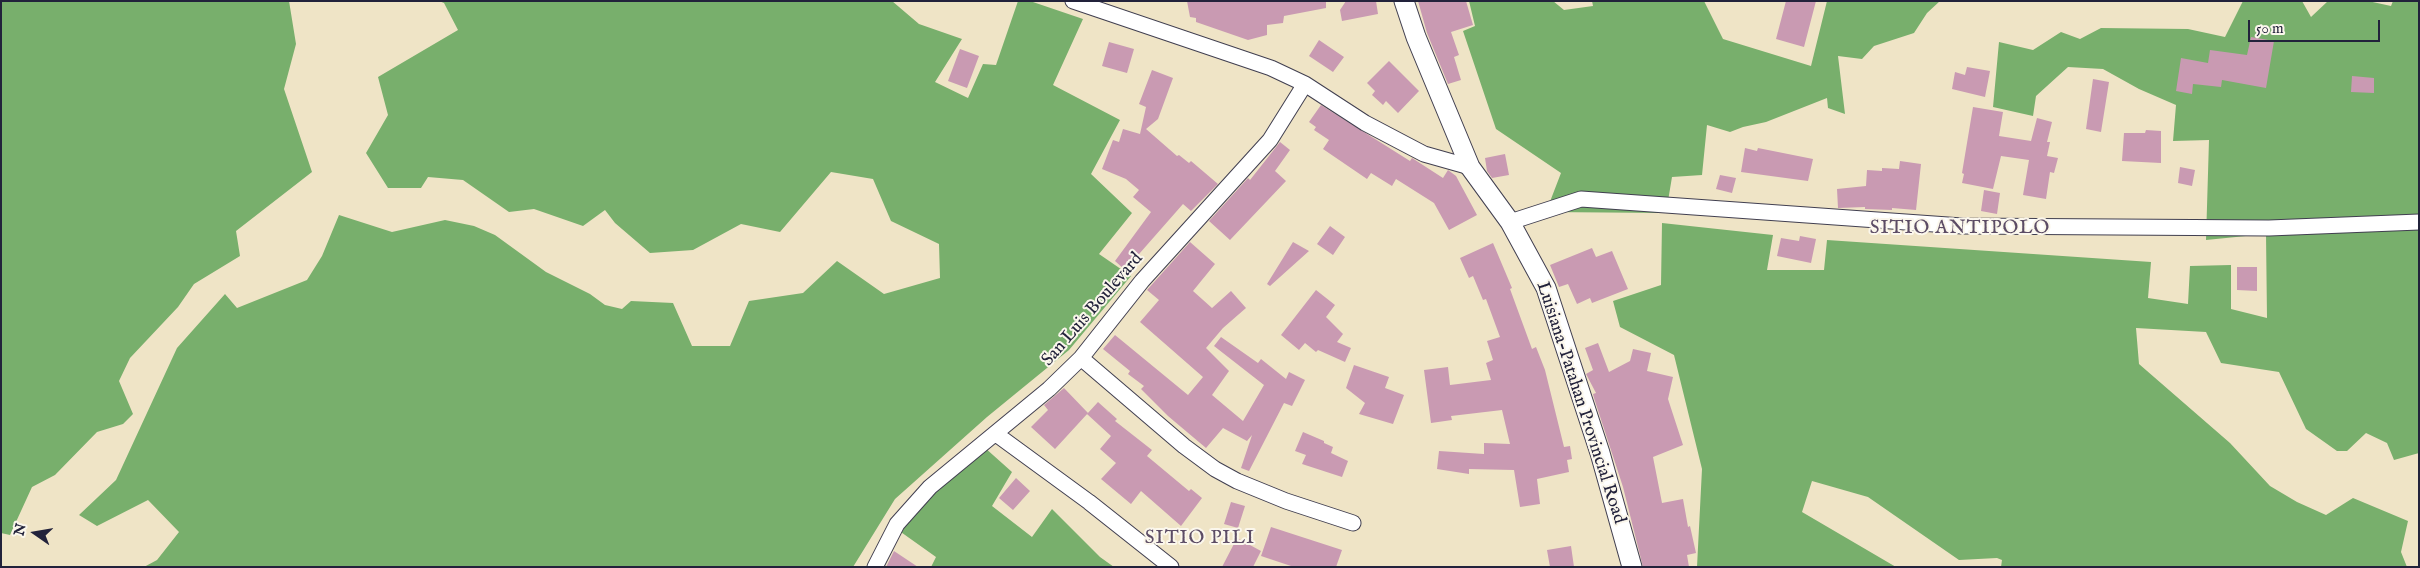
<!DOCTYPE html>
<style>
body{margin:0}
#map{position:relative;width:2420px;height:568px;overflow:hidden;background:#efe4c6;font-family:"IM FELL English",serif}
canvas{display:block}
.frame{position:absolute;inset:0;border:2px solid #22223b;pointer-events:none}
.north{position:absolute;left:10px;top:508px;width:50px;height:50px;-webkit-text-stroke:4px #fbf7ec;paint-order:stroke;rotate:283deg;font-size:14px;font-weight:700;line-height:20px;text-align:center;color:#22223b}
.north::after{content:'';display:block;margin:auto;width:18px;height:22px;background:#22223b;clip-path:polygon(50% 0,100% 100%,50% 72%,0 100%)}
.scale{position:absolute;left:2248px;top:20px;width:132px;height:22px;box-sizing:border-box;border:2px solid #22223b;border-top:0;padding-left:6px;font-size:15px;line-height:18px;white-space:nowrap;color:#22223b;-webkit-text-stroke:4px #fbf7ec;paint-order:stroke}
</style>
<div id="map">
<canvas width="2420" height="568"></canvas>
<div class="frame"></div>
<div class="north">N</div>
<div class="scale">50 m</div>
</div>
<script>
const c = document.querySelector('canvas').getContext('2d');
c.lineJoin = 'round';
function fill(path, color) {
  c.fillStyle = color;
  c.fill(path, 'evenodd');
}
function toPath(rows) {
  const path = new Path2D();
  for (const r of rows) {
    path.moveTo(r[0], r[1]);
    for (let i = 2; i < r.length; i += 2) path.lineTo(r[i], r[i + 1]);
  }
  return path;
}
function strokePath(path, color, width, dash) {
  c.strokeStyle = color;
  c.lineWidth = width;
  c.lineCap = dash ? 'butt' : 'round';
  c.setLineDash(dash || []);
  c.stroke(path);
}
function drawText(font, color, halo, rows, align = 'center') {
  c.font = font + ' "IM FELL English",serif';
  c.lineWidth = 4;
  c.setLineDash([]);
  c.textBaseline = 'middle';
  c.strokeStyle = halo;
  c.fillStyle = color;
  for (const [text, x, y, turn = 0] of rows) {
    c.save();
    c.translate(x, y);
    c.rotate((+turn || 0) * Math.PI / 180);
    c.textAlign = isNaN(turn) ? turn : align;
    if (halo) c.strokeText(text, 0, 0);
    c.fillText(text, 0, 0);
    c.restore();
  }
}
fill(toPath([
 [1,1,289,1,296,44,284,89,312,172,236,231,240,256,194,284,178,307,130,358,119,381,133,414,123,424,97,432,55,475,32,487,10,535,1,533],
 [439,1,892,1,919,24,962,39,935,82,968,98,983,64,996,65,1018,1,1030,1,1083,19,1053,85,1120,120,1091,174,1132,213,1099,254,1131,276,1069,350,987,417,895,499,853,567,144,567,157,560,179,532,148,500,97,526,79,515,116,480,177,348,225,294,237,308,307,280,322,256,339,215,392,232,445,220,474,226,495,235,546,272,590,294,605,305,622,309,631,301,673,303,692,346,730,346,749,301,803,293,837,261,884,294,940,278,939,244,891,221,873,179,831,172,780,232,741,224,693,250,650,253,615,223,605,210,583,226,534,209,509,212,463,180,428,177,421,188,388,188,366,153,388,115,378,77,458,30,444,3],
 [1469,1,1553,1,1564,10,1593,6,1592,1,1704,1,1723,39,1811,66,1827,1,1940,1,1927,13,1914,33,1874,46,1862,59,1838,56,1845,114,1828,108,1827,98,1766,122,1743,127,1730,132,1707,125,1702,175,1672,177,1666,213,1546,212,1561,173,1496,129,1463,31,1475,26],
 [2243,1,2302,1,2311,17,2328,1,2368,1,2391,6,2393,1,2419,1,2419,453,2394,460,2387,443,2366,433,2347,451,2337,451,2306,429,2279,372,2221,363,2206,332,2136,328,2139,364,2230,443,2270,486,2297,502,2326,515,2353,498,2408,521,2401,552,2407,567,2001,567,2002,560,1997,558,1959,560,1868,497,1812,481,1802,512,1896,567,1697,567,1702,469,1674,355,1620,327,1613,301,1661,285,1662,223,1773,235,1767,270,1824,270,1827,240,2151,262,2148,298,2188,304,2190,266,2231,265,2231,309,2267,318,2266,234,2206,240,2209,140,2173,141,2176,105,2139,89,2103,69,2068,67,2036,96,2033,116,1993,107,1999,42,2033,50,2061,32,2080,39,2101,28,2188,29,2225,37],
 [984,447,1012,472,992,506,1032,537,1052,509,1100,557,1114,567,931,567,936,557,898,530,930,491]
]), '#78af6c');
fill(toPath([
 [1187,1,1326,1,1326,8,1284,16,1283,23,1267,25,1267,35,1248,40,1196,22,1196,18,1190,17],
 [1346,1,1376,1,1378,14,1342,21,1340,10],
 [1418,1,1466,1,1473,25,1451,32,1459,55,1454,57,1461,80,1448,84,1427,33],
 [1786,1,1816,1,1804,47,1776,39],
 [2251,37,2274,41,2266,88,2222,80,2221,87,2193,84,2192,94,2176,91,2181,58,2208,63,2210,50,2247,55],
 [1319,40,1344,57,1333,72,1309,56],
 [1109,42,1134,49,1127,73,1102,66],
 [960,49,979,56,967,88,948,81],
 [1389,61,1419,91,1398,113,1386,101,1383,105,1372,95,1375,91,1367,83],
 [1967,67,1990,71,1985,97,1952,89,1955,72,1965,75],
 [1152,70,1173,78,1158,119,1146,129,1177,156,1179,155,1189,163,1191,161,1218,184,1191,211,1183,204,1125,270,1115,261,1151,212,1133,197,1139,190,1126,179,1102,169,1113,140,1119,142,1123,129,1140,134,1146,107,1139,104],
 [2352,76,2374,78,2374,93,2351,92],
 [2093,79,2109,82,2101,132,2086,129],
 [1321,105,1410,161,1412,158,1443,178,1448,170,1456,176,1477,215,1449,230,1434,203,1396,179,1392,186,1371,173,1367,179,1323,149,1329,140,1314,130,1316,127,1309,122],
 [1973,107,2003,112,1999,136,2031,141,2037,118,2052,122,2047,142,2050,142,2047,156,2058,158,2054,173,2050,172,2046,199,2023,195,2029,160,2001,156,1993,189,1962,183,1964,174,1962,173],
 [2146,130,2161,131,2161,163,2122,161,2124,133,2145,133],
 [1280,142,1290,150,1275,171,1286,181,1230,240,1209,221,1248,178,1250,180],
 [1745,148,1757,151,1758,148,1813,159,1808,181,1741,172],
 [1505,154,1509,175,1492,178,1487,171,1485,158],
 [1900,161,1921,164,1916,210,1892,208,1892,210,1865,209,1865,207,1838,208,1837,189,1866,186,1867,170,1882,171,1882,168,1899,169],
 [2180,167,2195,170,2192,186,2178,183],
 [1720,175,1736,178,1732,193,1716,189],
 [1984,190,2000,193,1997,214,1981,211],
 [1330,226,1345,237,1333,255,1317,244],
 [1800,236,1816,239,1811,263,1777,256,1781,238,1799,241],
 [1190,242,1215,264,1193,291,1212,308,1231,291,1246,308,1223,328,1206,348,1229,371,1212,395,1243,421,1264,385,1214,346,1221,337,1258,363,1261,359,1286,379,1289,372,1305,380,1292,406,1284,403,1249,471,1241,468,1252,435,1247,441,1223,428,1206,448,1168,416,1141,389,1144,386,1128,374,1130,371,1103,349,1115,335,1188,395,1203,377,1140,322,1159,300,1147,290],
 [1293,242,1309,251,1270,286,1267,284],
 [1493,243,1512,288,1510,289,1532,349,1536,347,1545,370,1564,447,1570,446,1572,459,1567,460,1569,472,1537,479,1540,504,1520,507,1514,470,1469,469,1469,474,1437,469,1439,451,1484,454,1484,443,1510,444,1502,410,1451,416,1452,420,1431,423,1424,370,1448,367,1450,385,1491,380,1486,363,1493,360,1487,341,1500,337,1486,299,1483,300,1473,276,1469,278,1460,258],
 [1592,248,1596,257,1612,251,1628,289,1592,303,1590,298,1577,304,1568,284,1559,287,1550,265],
 [2237,267,2257,267,2257,291,2237,290],
 [1316,290,1335,305,1326,317,1343,334,1337,342,1351,348,1345,362,1318,350,1316,352,1305,343,1299,350,1281,335],
 [1598,343,1609,372,1630,361,1633,349,1651,353,1647,371,1673,377,1668,399,1683,445,1653,457,1662,503,1683,499,1688,527,1690,526,1696,553,1687,555,1689,567,1643,567,1623,487,1594,398,1593,394,1596,393,1586,374,1593,370,1585,348],
 [1354,365,1389,377,1385,388,1404,395,1393,424,1359,414,1365,403,1346,388],
 [1064,388,1088,413,1055,449,1031,427,1048,410,1044,405],
 [1098,402,1117,419,1115,421,1152,450,1147,456,1189,491,1191,489,1202,498,1181,526,1141,491,1131,504,1101,479,1116,463,1100,449,1111,436,1087,414],
 [1303,432,1324,441,1324,443,1333,447,1331,453,1348,461,1342,477,1302,464,1306,455,1295,451],
 [1016,478,1030,491,1013,510,999,498],
 [1231,502,1245,506,1238,528,1224,524],
 [1271,527,1342,550,1336,567,1294,567,1261,556],
 [1237,538,1261,551,1253,567,1222,567],
 [1571,546,1574,567,1550,567,1547,550],
 [894,551,918,567,886,567]
]), '#c99ab2');
const minor = toPath([
 [1073,1,1271,68,1305,84,1365,123,1403,143,1424,154,1470,167],
 [1510,222,1581,199,1962,226,2269,228,2419,222],
 [1081,358,1184,446,1215,469,1237,481,1286,501,1353,523],
 [996,434,1089,502,1171,567],
 [875,567,897,524,930,487,1049,389,1081,358,1142,281,1270,140,1305,84]
]);
const tertiary = toPath([
 [1404,1,1416,37,1470,167,1510,222,1546,288,1600,453,1632,567]
]);
strokePath(minor, '#413f50', 17);
strokePath(tertiary, '#413f50', 21);
strokePath(minor, '#fff', 15);
strokePath(tertiary, '#fff', 19);
drawText('18px', '#22223b', '#fbf7ec', [
 ["San Luis Boulevard",1093,310,-49],
 ["Luisiana-Patahan Provincial Road",1580,403,72]
]);
c.letterSpacing = '1px';
drawText('19px', '#5c4c65', '#fbf7ec', [
 ["SITIO ANTIPOLO",1960,229],
 ["SITIO PILI",1200,539]
]);
c.letterSpacing = '0px';
</script>
